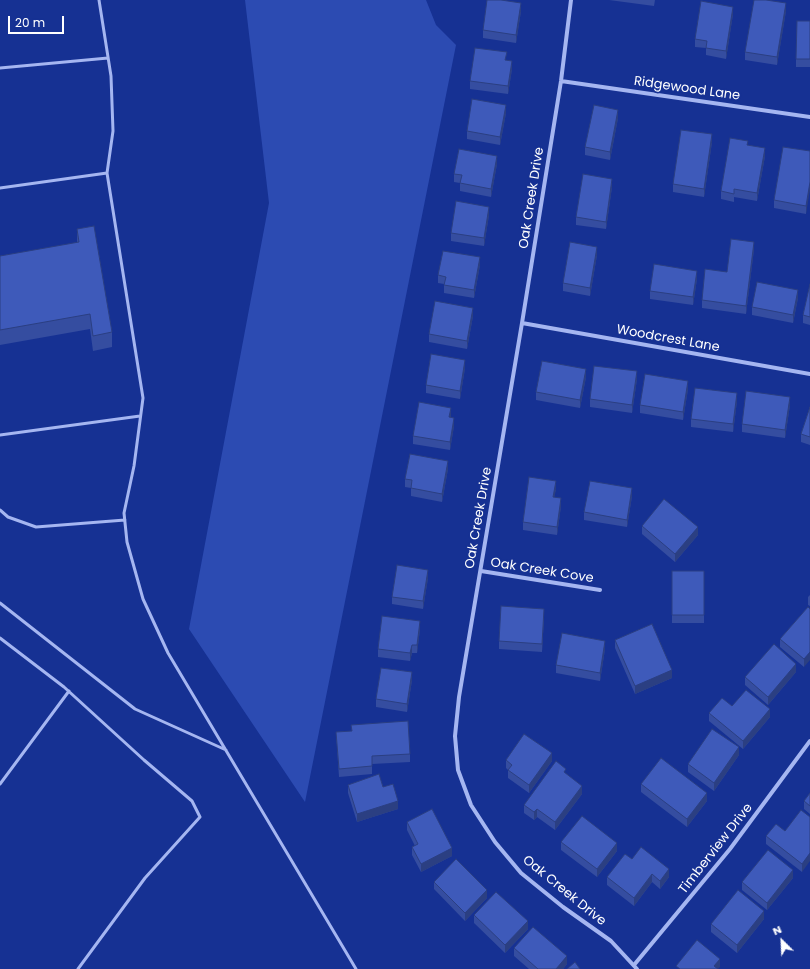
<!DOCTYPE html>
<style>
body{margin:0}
#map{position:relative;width:810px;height:969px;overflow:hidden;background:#163193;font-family:Poppins,sans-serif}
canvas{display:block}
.north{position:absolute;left:762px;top:921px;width:40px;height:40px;-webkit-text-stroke:3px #163193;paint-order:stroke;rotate:336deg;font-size:11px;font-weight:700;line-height:16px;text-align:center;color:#fff}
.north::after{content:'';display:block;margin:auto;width:14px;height:18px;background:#fff;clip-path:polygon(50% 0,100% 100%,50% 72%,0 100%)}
.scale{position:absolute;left:8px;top:16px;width:56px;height:18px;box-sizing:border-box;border:2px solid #fff;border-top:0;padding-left:5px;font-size:12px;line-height:14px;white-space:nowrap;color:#fff;-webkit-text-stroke:3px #163193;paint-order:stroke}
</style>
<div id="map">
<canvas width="810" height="969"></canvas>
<div class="north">N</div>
<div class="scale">20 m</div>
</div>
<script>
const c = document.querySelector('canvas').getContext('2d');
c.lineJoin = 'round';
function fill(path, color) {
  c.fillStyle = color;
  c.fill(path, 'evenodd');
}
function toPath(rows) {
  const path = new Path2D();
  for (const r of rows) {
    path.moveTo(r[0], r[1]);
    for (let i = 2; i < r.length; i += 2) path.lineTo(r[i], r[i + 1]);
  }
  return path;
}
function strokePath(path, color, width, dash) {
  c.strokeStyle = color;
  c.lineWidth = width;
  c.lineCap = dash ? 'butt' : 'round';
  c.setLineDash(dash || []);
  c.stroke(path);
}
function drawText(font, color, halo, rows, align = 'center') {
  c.font = font + ' Poppins,sans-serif';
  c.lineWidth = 3.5;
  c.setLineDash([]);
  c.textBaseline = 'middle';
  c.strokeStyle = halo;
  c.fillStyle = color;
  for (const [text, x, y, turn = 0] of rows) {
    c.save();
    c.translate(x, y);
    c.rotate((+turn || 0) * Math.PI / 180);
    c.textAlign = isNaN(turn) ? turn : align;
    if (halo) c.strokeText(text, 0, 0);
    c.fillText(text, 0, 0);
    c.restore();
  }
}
fill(toPath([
 [245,0,426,0,436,25,456,45,305,802,189,629,269,203]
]), '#2c4bb2');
strokePath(toPath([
 [99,0,111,76,113,131,107,173],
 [0,68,108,58],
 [0,188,107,173,143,398,134,466,124,513,127,542,143,599,168,653,356,969],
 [0,435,140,416],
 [0,510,8,517,36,527,125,520],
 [0,603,135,709,226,750],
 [0,638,64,687,144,760,192,801,200,817,145,878,78,969],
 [0,784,69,691]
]), '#a5b6f1', 3);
strokePath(toPath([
 [571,0,561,81,522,323,459,697,455,736,458,770,471,805,495,842,521,873,563,907,611,941,637,969],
 [561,81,810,117],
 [522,323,810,374],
 [481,571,600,590],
 [634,965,730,849,810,741]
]), '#a5b6f1', 4);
fill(toPath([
 [609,0,655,0,654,6],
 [521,11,516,43,483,38,483,30],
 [786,11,777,65,745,60,745,52],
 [733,14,726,59,706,55,706,48,695,47,695,39],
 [810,21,810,67,796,67,796,59],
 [507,60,512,69,508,94,470,89,470,81],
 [506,113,500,145,467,139,467,131],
 [618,118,610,160,585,155,585,147],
 [712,142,704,197,673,192,673,184],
 [748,145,765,156,757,201,734,197,734,202,721,199,721,191],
 [810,151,806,214,774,208,774,200],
 [497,164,491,197,460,191,460,183,454,182,454,174],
 [612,187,606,229,576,225,576,217],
 [489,215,484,246,451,241,451,233],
 [77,229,112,332,112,347,93,351,90,329,0,345,0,256,77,243],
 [754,249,746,314,702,308,702,300,727,272],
 [597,255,590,296,563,291,563,283],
 [480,265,474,298,444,293,444,284,438,283,438,275],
 [697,279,693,305,650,299,650,291],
 [810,284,810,325,803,323,803,315],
 [798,298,793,323,752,315,752,307],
 [473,316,467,349,429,342,429,334],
 [465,368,460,399,426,393,426,385],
 [586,377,580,408,536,400,536,392],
 [637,379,632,413,590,407,590,399],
 [688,389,683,420,640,413,640,405],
 [737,401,733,432,691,427,691,419],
 [790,405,785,438,742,432,742,424],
 [810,407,810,445,801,442,801,434],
 [451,416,451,417,454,426,450,450,413,444,413,436],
 [448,469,442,502,411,496,411,488,405,487,405,479],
 [556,489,554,497,561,506,557,535,523,530,523,522],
 [632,496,627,527,584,520,584,512],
 [642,526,698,535,675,562,642,534],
 [672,571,704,571,704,623,672,623],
 [428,578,423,609,392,604,392,597],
 [810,595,810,606,808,605,808,597],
 [808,607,804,667,780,647,780,639],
 [544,617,542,652,499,649,499,641],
 [420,629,417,653,412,653,410,661,378,657,378,649],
 [615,640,672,678,635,694,615,648],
 [605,649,600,681,556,673,556,665],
 [796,672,768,705,745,685,745,677],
 [412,680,407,712,376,707,376,699],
 [732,706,770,717,743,749,709,721,709,713],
 [336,732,410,754,410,762,372,764,372,774,339,777],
 [739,755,714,791,688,772,688,764],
 [506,760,552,761,529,793,508,778,508,770,506,768],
 [566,774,582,794,555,830,537,817,534,820,524,813,524,805],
 [641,784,707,801,687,827,641,792],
 [348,785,383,787,398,809,357,822,348,793],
 [810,793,810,814,804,809,804,801],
 [810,817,802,872,766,844,766,836,785,831],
 [407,822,452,856,421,872,412,855,412,847,415,846,407,830],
 [561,842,617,851,597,877,561,850],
 [632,859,669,877,660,889,652,882,634,906,607,885,607,877],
 [793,878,767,910,742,890,742,882],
 [434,882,487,898,465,921,434,889],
 [474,915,528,929,505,953,474,923],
 [764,919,737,953,711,932,711,924],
 [514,948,567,964,563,969,529,969,514,956]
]), '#354da0');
fill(toPath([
 [521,3,521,11,516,43,516,35],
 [786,3,786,11,777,65,777,57],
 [733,7,733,14,726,59,726,51],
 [512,61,512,69,508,94,508,86],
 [506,105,506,113,500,145,500,137],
 [618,110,618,118,610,160,610,152],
 [712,134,712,142,704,197,704,189],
 [765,148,765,156,757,201,757,193],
 [497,156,497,164,491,197,491,189],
 [612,179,612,187,606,229,606,222],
 [810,182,810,190,806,214,806,206],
 [489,207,489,215,484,246,484,238],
 [754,242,754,249,746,314,746,306],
 [597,247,597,255,590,296,590,288],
 [480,257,480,265,474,298,474,290],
 [697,271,697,279,693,305,693,297],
 [798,290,798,298,793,323,793,315],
 [473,308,473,316,467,349,467,341],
 [465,360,465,368,460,399,460,391],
 [586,369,586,377,580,408,580,400],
 [637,371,637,379,632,413,632,405],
 [688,381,688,389,683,420,683,412],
 [737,393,737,401,733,432,733,424],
 [790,397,790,405,785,438,785,430],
 [451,408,451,416,449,425,449,417],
 [454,418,454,426,450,450,450,442],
 [448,461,448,469,442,502,442,494],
 [556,481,556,489,553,505,553,497],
 [632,488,632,496,627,527,627,520],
 [561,498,561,506,557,535,557,527],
 [698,527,698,535,675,562,675,554],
 [428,570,428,578,423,609,423,601],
 [544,609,544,617,542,652,542,644],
 [420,621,420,629,417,653,417,645],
 [605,641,605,649,600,681,600,673],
 [412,645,412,653,410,661,410,653],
 [810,652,810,660,804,667,804,659],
 [796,664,796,672,768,705,768,697],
 [672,670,672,678,635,694,635,686],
 [412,672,412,680,407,712,407,704],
 [770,709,770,717,743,749,743,741],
 [739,747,739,755,714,791,714,783],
 [552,753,552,761,529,793,529,785],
 [582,786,582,794,555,830,555,822],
 [707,793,707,801,687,827,687,819],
 [398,801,398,809,357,822,357,814],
 [537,809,537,817,534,820,534,812],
 [617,843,617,851,597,877,597,869],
 [452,848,452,856,421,872,421,864],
 [810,853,810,861,802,872,802,864],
 [669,869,669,877,660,889,660,881],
 [793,870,793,878,767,910,767,903],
 [652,874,652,882,634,906,634,898],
 [487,890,487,898,465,921,465,913],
 [764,911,764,919,737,953,737,945],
 [528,921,528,929,505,953,505,945],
 [567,956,567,964,563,969,556,969],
 [720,959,720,967,718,969,714,966]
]), '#2b3f82');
const building = toPath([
 [487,0,501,0,521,3,516,35,483,30,487,0],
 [754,0,766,0,786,3,777,57,745,52,754,0],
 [701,1,733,7,726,51,706,48,707,41,695,39,701,1],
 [797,21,810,21,810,59,796,59,797,21],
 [475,48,507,52,505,60,512,61,508,86,470,81,475,48],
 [472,99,506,105,500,137,467,131,472,99],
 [594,105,618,110,610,152,585,147,594,105],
 [681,130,712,134,704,189,673,184,681,130],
 [730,138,748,141,747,145,765,148,757,193,734,189,734,194,721,191,730,138],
 [783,147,810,151,810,182,806,206,774,200,783,147],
 [459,149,497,156,491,189,460,183,462,175,454,174,459,149],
 [583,174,612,179,606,222,576,217,583,174],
 [456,201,489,207,484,238,451,233,456,201],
 [94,226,112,332,93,336,90,314,0,330,0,256,79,242,77,229,94,226],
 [731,239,754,242,746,306,702,300,705,269,727,272,731,239],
 [570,242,597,247,590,288,563,283,570,242],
 [443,251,480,257,474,290,444,285,446,277,438,275,443,251],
 [654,264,697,271,693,297,650,291,654,264],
 [757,282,798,290,793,315,752,307,757,282],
 [810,284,810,317,803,315,810,284],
 [435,301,473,308,467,341,429,334,435,301],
 [431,354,465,360,460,391,426,385,431,354],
 [542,361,586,369,580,400,536,392,542,361],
 [594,366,637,371,632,405,590,399,594,366],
 [645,374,688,381,683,412,640,405,645,374],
 [695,388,737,393,733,424,691,419,695,388],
 [746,391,790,397,785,430,742,424,746,391],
 [419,402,451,408,449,417,454,418,450,442,413,436,419,402],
 [810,407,810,437,801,434,810,407],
 [410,454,448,461,442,494,411,488,412,480,405,479,410,454],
 [529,477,556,481,553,497,561,498,557,527,523,522,529,477],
 [590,481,632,488,627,520,584,512,590,481],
 [664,499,698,527,675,554,642,526,664,499],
 [397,565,428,570,423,601,392,597,397,565],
 [672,571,704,571,704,615,672,615,672,571],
 [501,606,544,609,542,644,499,641,501,606],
 [808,607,810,609,810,652,804,659,780,639,808,607],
 [382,616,420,621,417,645,412,645,410,653,378,649,382,616],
 [652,624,672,670,635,686,615,640,652,624],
 [562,633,605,641,600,673,556,665,562,633],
 [774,644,796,664,768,697,745,677,774,644],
 [381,668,412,672,407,704,376,699,381,668],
 [746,690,770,709,743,741,709,713,722,698,732,706,746,690],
 [408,721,410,754,372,756,372,766,339,769,336,732,352,731,351,725,408,721],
 [712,729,739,747,714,783,688,764,712,729],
 [524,734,552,753,529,785,508,770,512,765,506,760,524,734],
 [661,758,707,793,687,819,641,784,661,758],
 [556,761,566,769,564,772,582,786,555,822,537,809,534,812,524,805,556,761],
 [379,774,383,787,393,784,398,801,357,814,348,785,379,774],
 [810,793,810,806,804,801,810,793],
 [432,809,452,848,421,864,412,847,418,844,407,822,432,809],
 [801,810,810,817,810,853,802,864,766,836,776,824,785,831,801,810],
 [582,816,617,843,597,869,561,842,582,816],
 [641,847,669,869,660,881,652,874,634,898,607,877,625,854,632,859,641,847],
 [768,850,793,870,767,903,742,882,768,850],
 [456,859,487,890,465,913,434,882,456,859],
 [738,890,764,911,737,945,711,924,738,890],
 [496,892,528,921,505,945,474,915,496,892],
 [533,927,567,956,556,969,538,969,514,948,533,927],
 [697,940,720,959,714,966,718,969,680,969,676,966,697,940],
 [575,962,580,969,567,969,575,962]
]);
fill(building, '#3e5aba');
strokePath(building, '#2b3f82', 1);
drawText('13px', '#fff', '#163193', [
 ["Ridgewood Lane",687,89,8],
 ["Oak Creek Drive",532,198,-81],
 ["Woodcrest Lane",668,339,10],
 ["Oak Creek Drive",479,518,-80],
 ["Oak Creek Cove",542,571,9],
 ["Timberview Drive",716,849,-52],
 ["Oak Creek Drive",564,891,39]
]);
</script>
